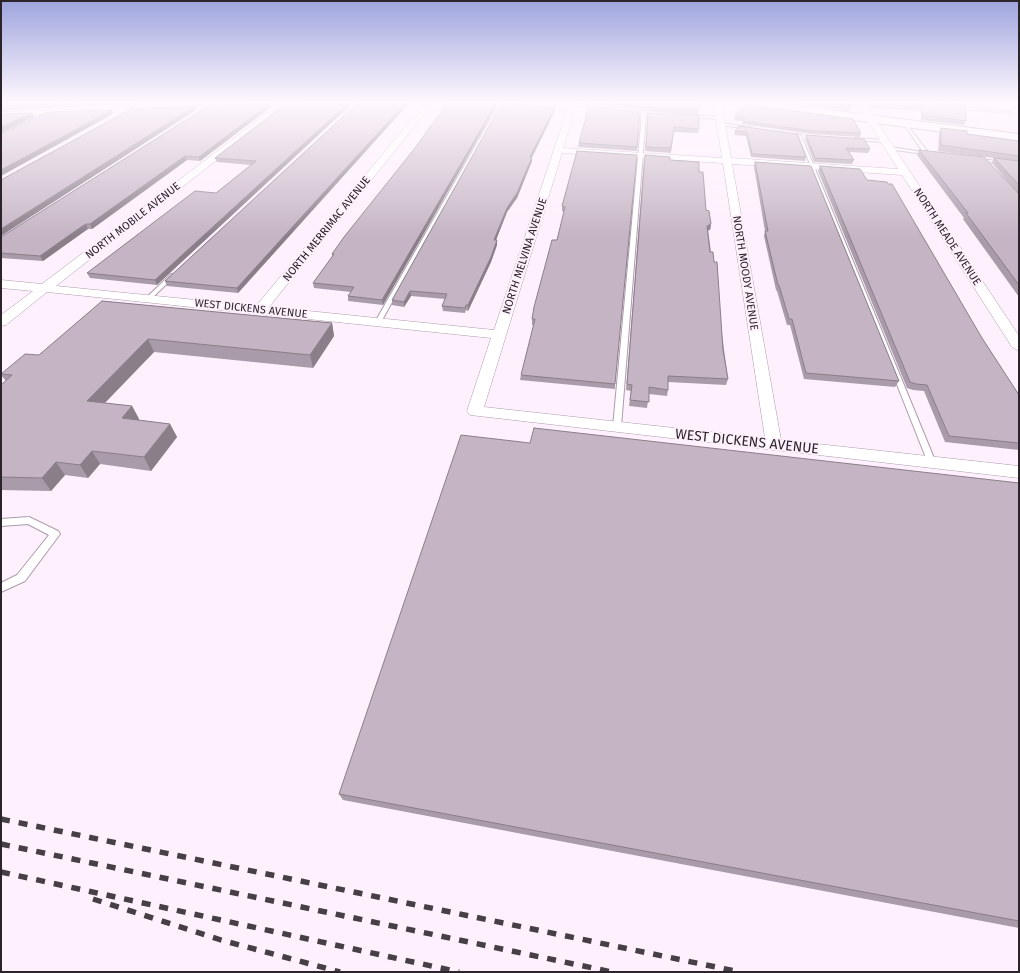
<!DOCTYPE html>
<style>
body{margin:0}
#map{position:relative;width:1020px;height:973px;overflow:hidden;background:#fef0fd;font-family:"Fira Sans",sans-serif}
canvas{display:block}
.frame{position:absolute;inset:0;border:2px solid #2b252b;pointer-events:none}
</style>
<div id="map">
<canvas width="1020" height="973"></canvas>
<div class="frame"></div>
</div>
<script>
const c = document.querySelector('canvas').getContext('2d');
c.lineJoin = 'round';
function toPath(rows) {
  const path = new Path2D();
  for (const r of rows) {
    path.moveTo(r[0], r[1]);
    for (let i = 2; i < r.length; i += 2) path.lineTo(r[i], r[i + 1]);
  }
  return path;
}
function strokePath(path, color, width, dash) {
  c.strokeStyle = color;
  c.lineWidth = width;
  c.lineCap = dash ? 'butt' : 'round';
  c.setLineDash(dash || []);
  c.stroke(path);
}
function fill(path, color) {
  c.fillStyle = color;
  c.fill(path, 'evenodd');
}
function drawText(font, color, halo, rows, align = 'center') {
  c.font = font + ' "Fira Sans",sans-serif';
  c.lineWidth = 4;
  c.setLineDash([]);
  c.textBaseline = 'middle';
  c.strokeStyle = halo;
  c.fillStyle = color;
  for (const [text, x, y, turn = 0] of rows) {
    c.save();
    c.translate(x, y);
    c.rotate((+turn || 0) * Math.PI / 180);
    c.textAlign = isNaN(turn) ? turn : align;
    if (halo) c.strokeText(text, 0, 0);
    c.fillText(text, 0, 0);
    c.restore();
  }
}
const lane = toPath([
 [70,101,75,101,47,115,44,114,70,101],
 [214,101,219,101,204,111,202,111,202,109,214,101],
 [500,103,502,104,381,322,380,323,376,323,375,322,500,103],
 [573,103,651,114,646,115,621,427,617,430,613,427,642,114,572,105,573,103],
 [956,106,1017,113,1019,114,955,108,956,106],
 [687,115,720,117,722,118,720,119,686,117,687,115],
 [905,122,928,152,931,153,931,155,888,149,890,147,923,152,903,123,905,122],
 [720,123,750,127,752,128,750,129,719,125,720,123],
 [798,134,801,135,936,463,935,465,932,466,928,463,798,134],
 [855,138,885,140,887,141,885,142,853,140,855,138],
 [977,159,1019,163,1019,165,975,161,977,159],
 [171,274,176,275,150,300,146,300,146,298,171,274],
 [29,517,58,531,60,534,25,581,1,592,1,583,17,575,49,535,28,524,1,526,1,519,29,517]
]);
const street = toPath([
 [283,101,292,101,56,286,256,306,427,101,435,101,269,307,494,330,567,110,469,103,465,101,505,101,569,106,570,101,578,101,563,148,722,158,713,101,721,101,731,158,898,169,855,101,863,101,1019,336,1019,351,1012,347,902,175,732,164,781,440,1019,466,1019,478,470,415,467,411,491,338,47,292,6,325,1,326,1,315,33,291,1,288,1,280,42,284,283,101],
 [562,153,723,163,765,438,484,407,562,153],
 [998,101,1007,101,1019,112,1019,118,998,101],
 [229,104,232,104,232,108,1,116,1,112,229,104]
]);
const secondary = toPath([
 [727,101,759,101,1019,134,1019,142,732,104,727,101]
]);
strokePath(lane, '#ac9cab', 2);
strokePath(street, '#ac9cab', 1);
strokePath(secondary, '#ac9cab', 2);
fill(lane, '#fff');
fill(street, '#fff');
fill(secondary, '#fff');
strokePath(toPath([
 [1,819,740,972],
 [1,844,612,972],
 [1,872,459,972],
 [93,899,221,940,340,972]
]), '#463f46', 5.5, [9, 9]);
fill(toPath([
 [1,101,66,101,51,108,1,111],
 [68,101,210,101,66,107,64,103],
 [325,101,157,285,90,278,87,273,216,193,251,165,217,162,215,158],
 [360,101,411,101,238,293,167,286,165,281],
 [532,101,560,101,559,103],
 [590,101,704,101,699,109,698,115,644,111,590,104],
 [774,101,857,101,858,103,856,107,851,106,850,111],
 [865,101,913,101,966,121,964,125,921,120,921,111,870,108],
 [932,101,968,101,965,105],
 [270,103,271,107,200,161,187,160,92,229,88,229,83,232,43,261,1,258,1,237],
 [496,107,383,305,348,301,348,296,351,292,314,288,313,283,332,257,332,254,415,148],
 [555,111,532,157,532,161,517,198,507,212,496,240,497,240,497,245,491,262,468,311,466,310,465,313,443,311,442,306,445,299,411,296,404,307,392,305,392,300],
 [640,113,637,151,578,147,579,143],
 [648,113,699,129,698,133,674,132,671,153,645,151],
 [735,116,861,133,860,137,811,134,742,124,743,121,734,120],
 [739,126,806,157,805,161,751,157,746,136,734,135,735,131],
 [941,128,967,134,1019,141,1019,297,963,219,964,218,917,155,919,150,1015,190,992,163,994,158,938,151,939,133],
 [806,135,870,149,868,153,849,152,854,160,852,164,814,162,805,139],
 [577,151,615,384,615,389,520,380,521,375,534,325,532,325,532,319,557,240,564,212,562,211,562,206],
 [644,160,670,160,706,210,711,224,710,230,708,230,728,379,726,385,668,382,668,390,667,396,649,394,647,408,629,406,631,391,626,390],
 [755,162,899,381,895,387,804,379,790,325,787,325,777,291,776,290,764,236,765,231,754,167],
 [820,166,867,180,982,338,1019,395,1019,450,945,442,924,391,913,390,907,388,818,171],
 [102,301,332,323,334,336,313,368,154,352,105,403,132,406,139,419,139,420,170,424,177,437,151,471,100,464,88,478,65,475,51,491,1,490,1,385,6,381,1,375,39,355],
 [530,443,1019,483,1019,928,343,800,339,794]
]), '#a99ba9');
fill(toPath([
 [55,101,66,101,51,108,50,104],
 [350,101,355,101,157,285,155,280],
 [407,101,411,101,238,293,237,288],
 [702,101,704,101,698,110,698,106],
 [270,103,271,107,200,161,199,157],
 [496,103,496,107,383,305,382,300],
 [195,106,196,110,1,236,1,229],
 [555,107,555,111,530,161,530,157],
 [112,110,113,114,1,176,1,170],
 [32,113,34,117,1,133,1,127],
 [185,156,187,160,92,229,90,224],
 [532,157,532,161,517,198,507,212,494,245,494,240,507,208],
 [86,224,88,229,43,261,40,256],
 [711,224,710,230,706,231,707,226],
 [497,240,497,245,491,262,468,311,468,305],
 [410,291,411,296,404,307,404,302],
 [332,323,334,336,313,368,310,355],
 [148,339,154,352,94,414,87,401],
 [132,406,139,419,129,431,122,418],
 [170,424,177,437,151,471,144,457],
 [92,451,100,464,88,478,80,465],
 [56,462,65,475,51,491,42,478]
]), '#8a7e89');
const building = toPath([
 [1,101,55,101,50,104,1,106,1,101],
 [68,101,119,101,64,103,68,101],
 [325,101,350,101,155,280,87,273,195,191,216,193,256,161,215,158,287,103,325,101],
 [360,101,407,101,237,288,165,281,360,101],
 [449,101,469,101,496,103,382,300,348,296,354,287,313,283,334,254,332,254,344,237,415,148,449,101],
 [603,101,702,101,698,106,699,110,645,107,603,101],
 [808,101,857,101,858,103,848,102,851,106,808,101],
 [869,101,913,101,966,106,966,121,922,115,923,107,871,103,869,101],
 [270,103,199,157,185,156,90,224,86,224,81,227,40,256,1,253,1,237,208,106,270,103],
 [502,103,555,107,530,157,532,157,517,193,507,208,494,240,497,240,491,257,468,305,466,305,465,308,442,306,447,294,410,291,404,302,392,300,502,103],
 [744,104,853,119,861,133,812,131,743,121,745,118,735,116,744,104],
 [195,106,1,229,1,180,131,109,195,106],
 [589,106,640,113,637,147,579,143,589,106],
 [112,110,1,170,1,134,47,112,112,110],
 [32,113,1,127,1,114,32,113],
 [648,113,699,115,699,129,674,127,671,148,646,147,648,113],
 [739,126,797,134,806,157,752,154,747,132,735,131,739,126],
 [941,128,967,131,967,134,1019,141,1019,156,941,145,941,128],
 [806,135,864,139,870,149,846,148,854,160,815,158,806,135],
 [919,150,984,157,1019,194,1019,285,966,213,968,213,919,150],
 [577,151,637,155,615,384,521,375,535,319,532,319,534,307,552,240,557,240,565,207,562,206,577,151],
 [645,155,670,157,670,160,699,162,699,172,703,172,706,210,709,211,711,224,707,226,710,252,713,252,714,262,717,262,723,350,728,379,668,376,668,390,649,387,649,402,630,400,632,385,627,384,645,155],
 [994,158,1019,161,1019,185,994,158],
 [755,162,811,166,899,381,806,373,792,319,789,319,779,285,778,285,765,231,768,231,755,162],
 [820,166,860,169,867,180,887,182,888,184,892,184,982,338,1019,395,1019,443,949,436,927,385,916,384,910,382,820,166],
 [102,301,332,323,310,355,148,339,87,401,132,406,122,418,170,424,144,457,92,451,80,465,56,462,42,478,1,477,1,385,12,375,1,374,25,354,39,355,102,301],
 [534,428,1019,483,1019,921,339,794,461,435,530,443,534,428]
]);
fill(building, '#c5b4c4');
strokePath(building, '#8a7e89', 1);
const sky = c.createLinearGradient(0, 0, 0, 237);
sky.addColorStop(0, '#9ea4dd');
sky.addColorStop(0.43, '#fff8fe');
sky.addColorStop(1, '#fff8fe00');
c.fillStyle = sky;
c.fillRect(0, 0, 1020, 237);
drawText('11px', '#2b252b', '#fef0fd', [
 ["NORTH MOBILE AVENUE",133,221,-38],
 ["NORTH MERRIMAC AVENUE",327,229,-51],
 ["NORTH MEADE AVENUE",947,237,57],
 ["NORTH MELVINA AVENUE",525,256,-72],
 ["NORTH MOODY AVENUE",745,273,81],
 ["WEST DICKENS AVENUE",251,309,6]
]);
drawText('14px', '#2b252b', '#fef0fd', [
 ["WEST DICKENS AVENUE",747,442,6]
]);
</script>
